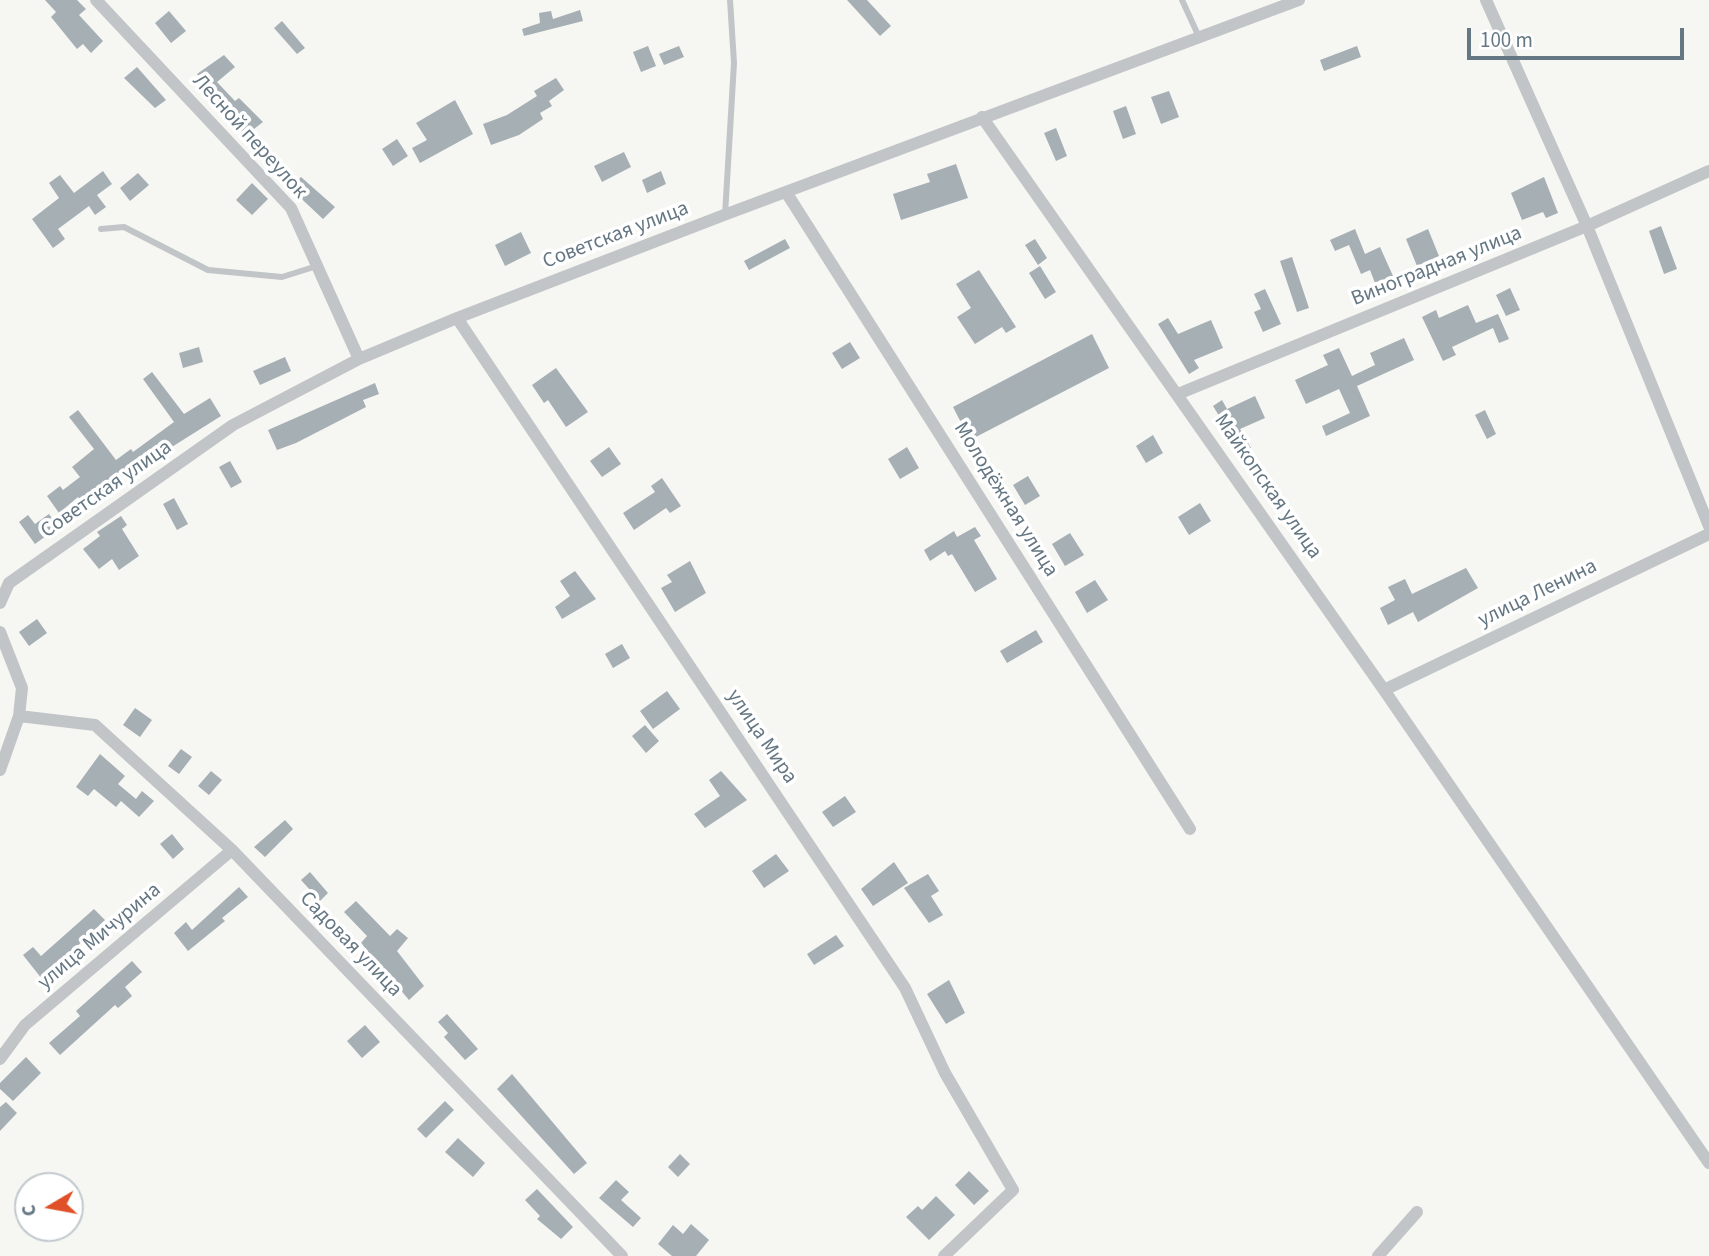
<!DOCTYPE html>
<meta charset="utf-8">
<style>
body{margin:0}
#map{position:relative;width:1709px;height:1256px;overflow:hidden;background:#f6f6f3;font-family:"Source Sans 3",sans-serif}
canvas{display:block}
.north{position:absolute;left:14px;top:1172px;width:70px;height:70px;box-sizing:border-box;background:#fff;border:2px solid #c1c9cd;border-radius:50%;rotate:260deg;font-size:19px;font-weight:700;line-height:28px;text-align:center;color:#657783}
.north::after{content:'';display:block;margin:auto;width:24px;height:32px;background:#e05029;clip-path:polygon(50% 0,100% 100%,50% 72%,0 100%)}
.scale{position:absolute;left:1467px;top:28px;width:217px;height:32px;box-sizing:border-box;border:4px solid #657783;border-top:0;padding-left:9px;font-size:21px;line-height:24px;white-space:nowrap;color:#657783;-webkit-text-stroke:5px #fff;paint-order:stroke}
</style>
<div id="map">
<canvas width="1709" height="1256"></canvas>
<div class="north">С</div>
<div class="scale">100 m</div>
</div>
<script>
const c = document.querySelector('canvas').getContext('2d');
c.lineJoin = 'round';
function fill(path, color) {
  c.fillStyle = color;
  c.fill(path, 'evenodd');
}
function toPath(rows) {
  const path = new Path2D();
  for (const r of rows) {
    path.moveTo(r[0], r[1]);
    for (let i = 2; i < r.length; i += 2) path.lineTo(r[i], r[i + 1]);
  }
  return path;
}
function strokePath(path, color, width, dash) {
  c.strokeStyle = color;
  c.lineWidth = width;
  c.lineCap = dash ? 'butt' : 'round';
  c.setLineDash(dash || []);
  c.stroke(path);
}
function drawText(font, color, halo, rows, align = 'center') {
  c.font = font + ' "Source Sans 3",sans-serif';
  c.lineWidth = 7;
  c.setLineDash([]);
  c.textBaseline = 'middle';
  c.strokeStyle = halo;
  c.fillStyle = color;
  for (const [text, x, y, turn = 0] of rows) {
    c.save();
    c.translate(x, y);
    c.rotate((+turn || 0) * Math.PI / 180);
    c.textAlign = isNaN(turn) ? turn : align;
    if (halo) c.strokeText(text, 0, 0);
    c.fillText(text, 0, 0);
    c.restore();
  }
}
fill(toPath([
 [45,0,77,0,86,9,79,15,103,41,91,53,83,44,77,49,51,17,56,12],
 [847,0,867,0,891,26,880,36],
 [580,10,583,21,524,36,522,29,540,23,539,13,551,11,553,19],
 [169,11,186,31,171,43,155,23],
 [282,21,305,48,297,54,274,28],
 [648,46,656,66,641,72,633,52],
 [679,46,684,57,664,65,659,54],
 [1357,46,1361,57,1324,71,1320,60],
 [224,55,235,67,217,82,235,101,239,98,263,122,245,136,197,74],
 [137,67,166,100,155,108,124,78],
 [556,78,564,90,549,101,552,106,540,113,543,119,519,135,491,145,483,124,507,115,537,96,534,91],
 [1169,91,1179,117,1161,124,1151,97],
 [455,100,473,134,420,163,412,148,427,140,416,123],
 [1126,106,1136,134,1123,139,1113,111],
 [1056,128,1067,156,1056,161,1044,133],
 [397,139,408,156,393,166,382,149],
 [624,152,631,167,602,182,594,166],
 [956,164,968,198,901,220,893,194,930,182,927,174],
 [103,171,112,184,97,195,106,207,95,215,89,206,58,229,65,239,53,248,32,219,59,198,49,183,60,175,74,193],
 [661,171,666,184,647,193,642,180],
 [138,173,149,185,130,201,120,188],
 [301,177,335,207,323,219,290,188],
 [1544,177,1558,213,1546,218,1543,212,1522,220,1511,193],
 [252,183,268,199,252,215,236,200],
 [1661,226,1677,269,1664,274,1649,231],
 [1355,229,1365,254,1380,247,1393,276,1375,283,1370,270,1361,274,1349,245,1335,251,1330,240],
 [1428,229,1439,256,1417,266,1406,239],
 [521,232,531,253,505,266,495,245],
 [785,239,790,248,749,270,744,261],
 [1035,239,1047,258,1038,265,1025,245],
 [1292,257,1309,308,1297,312,1280,261],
 [1040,266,1056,292,1045,299,1029,273],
 [979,270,1016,327,1006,333,1002,327,975,344,957,317,971,308,956,284],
 [1510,288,1520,310,1506,316,1496,295],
 [1265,289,1281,324,1263,332,1254,312,1261,309,1254,294],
 [1468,305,1476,323,1498,314,1509,339,1499,343,1493,328,1452,347,1456,355,1443,361,1422,317,1436,310,1439,318],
 [1168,318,1178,334,1211,320,1223,348,1194,360,1199,368,1189,374,1158,324],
 [1092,334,1109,368,970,440,953,407],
 [1404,338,1414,360,1357,386,1370,416,1326,436,1322,426,1350,413,1339,389,1306,404,1295,380,1328,365,1323,355,1339,348,1352,376,1375,365,1370,353],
 [850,342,860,358,842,369,832,353],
 [199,347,203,362,183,368,179,353],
 [285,357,291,371,260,385,253,371],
 [556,368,588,412,566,427,548,400,544,403,532,385],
 [152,372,184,414,210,398,221,416,129,474,127,471,85,506,78,497,59,513,47,496,60,486,63,490,80,477,72,467,94,449,69,417,78,410,116,460,131,449,133,452,174,422,143,379],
 [375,383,379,394,363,400,366,407,296,443,277,450,268,430],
 [1255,396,1265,418,1240,429,1251,448,1242,453,1213,406,1222,400,1227,409],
 [1485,410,1496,434,1487,439,1475,415],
 [1153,435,1163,453,1146,463,1136,446],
 [609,447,621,464,602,477,590,461],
 [907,447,919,468,900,479,888,459],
 [230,461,242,482,231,488,219,467],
 [1028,476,1040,496,1025,505,1013,485],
 [662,478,681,506,670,513,666,508,634,530,623,513,655,492,651,486],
 [174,498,188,524,177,530,163,504],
 [1200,503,1211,521,1189,535,1178,517],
 [49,514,58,527,35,544,19,522,28,515,35,524],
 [121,516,127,525,122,529,139,556,119,570,112,559,99,569,83,549,100,536,97,532],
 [975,527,981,536,974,540,997,579,975,592,952,554,948,556,945,551,930,561,924,550,954,531,957,537],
 [1070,533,1084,555,1065,566,1052,544],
 [690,561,706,593,675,612,661,588,672,582,667,575],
 [1466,568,1478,588,1418,622,1413,612,1388,625,1380,608,1395,600,1388,587,1405,579,1412,594],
 [575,571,596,599,562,619,555,607,570,596,560,581],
 [1095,580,1108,600,1087,613,1075,592],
 [37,619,47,633,29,646,19,632],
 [1036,630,1043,642,1007,663,1000,651],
 [622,644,630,658,613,668,605,654],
 [667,691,680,709,653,729,640,711],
 [135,708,152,720,140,737,123,725],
 [645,725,659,741,646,753,632,736],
 [181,749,192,757,179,774,168,766],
 [100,754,125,776,118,784,136,799,142,791,154,801,139,817,121,801,116,807,94,789,88,796,76,787],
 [211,771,222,780,209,795,198,786],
 [721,771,747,800,705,828,694,814,720,796,709,780],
 [845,796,856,812,833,827,822,812],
 [285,820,293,829,265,857,254,847],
 [172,834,184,849,173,859,160,844],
 [776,854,789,871,764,888,752,871],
 [894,862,908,883,873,906,861,889],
 [310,872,328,893,320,901,301,880],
 [928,874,939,891,931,896,943,915,929,923,904,888],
 [239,887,248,897,222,918,225,921,188,951,174,933,186,922,192,930],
 [356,901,390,936,397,929,408,938,397,951,424,986,409,1000,361,943,367,936,344,912],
 [94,909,105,920,42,979,23,955,33,947,41,956],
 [836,935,844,946,814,965,807,954],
 [132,961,142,972,125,987,132,996,118,1008,115,1005,60,1055,49,1043,80,1016,76,1011],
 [949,980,965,1013,946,1024,927,994],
 [447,1014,478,1049,465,1060,444,1037,448,1033,438,1022],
 [365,1025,380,1042,362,1058,347,1041],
 [26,1057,41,1073,13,1101,0,1089,0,1083],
 [512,1074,587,1163,574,1174,497,1089],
 [445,1101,454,1110,426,1138,417,1129],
 [6,1102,17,1113,0,1131,0,1107],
 [458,1138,485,1163,473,1177,445,1152],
 [680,1154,690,1164,678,1177,668,1167],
 [969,1171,989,1191,974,1205,955,1185],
 [616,1180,629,1192,621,1200,641,1218,633,1227,599,1198],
 [537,1189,573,1227,561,1239,537,1219,540,1216,525,1200],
 [936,1196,955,1215,929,1240,906,1217,918,1206,922,1210],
 [691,1224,709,1240,696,1256,672,1256,658,1244,673,1225,683,1234]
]), '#a6afb4');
strokePath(toPath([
 [1182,0,1199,37],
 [725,215,734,63,730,0],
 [101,229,124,227,208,270,282,277,317,266]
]), '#c1c5c8', 6);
strokePath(toPath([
 [96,0,291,208,359,359],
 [1486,0,1587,226,1709,526],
 [982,117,1384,690,1709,1163],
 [786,192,1190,829],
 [457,318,905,988,945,1073,1013,1190,944,1256],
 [1178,394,1587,226,1709,171],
 [0,603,9,583,233,425,359,359,457,318,724,215,1299,0],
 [0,632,22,688,19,716,0,770],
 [1384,690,1709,534],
 [19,716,95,725,232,850,622,1256],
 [0,1059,25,1025,232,850],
 [1378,1256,1417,1212]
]), '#c1c5c8', 12);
drawText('21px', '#657783', '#fff', [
 ["Лесной переулок",249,137,48],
 ["Советская улица",616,236,-21],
 ["Виноградная улица",1437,267,-22],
 ["Майкопская улица",1267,487,55],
 ["Советская улица",107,490,-35],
 ["Молодёжная улица",1005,500,58],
 ["улица Ленина",1538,594,-26],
 ["улица Мира",761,737,56],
 ["улица Мичурина",100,937,-40],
 ["Садовая улица",350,945,46]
]);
</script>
